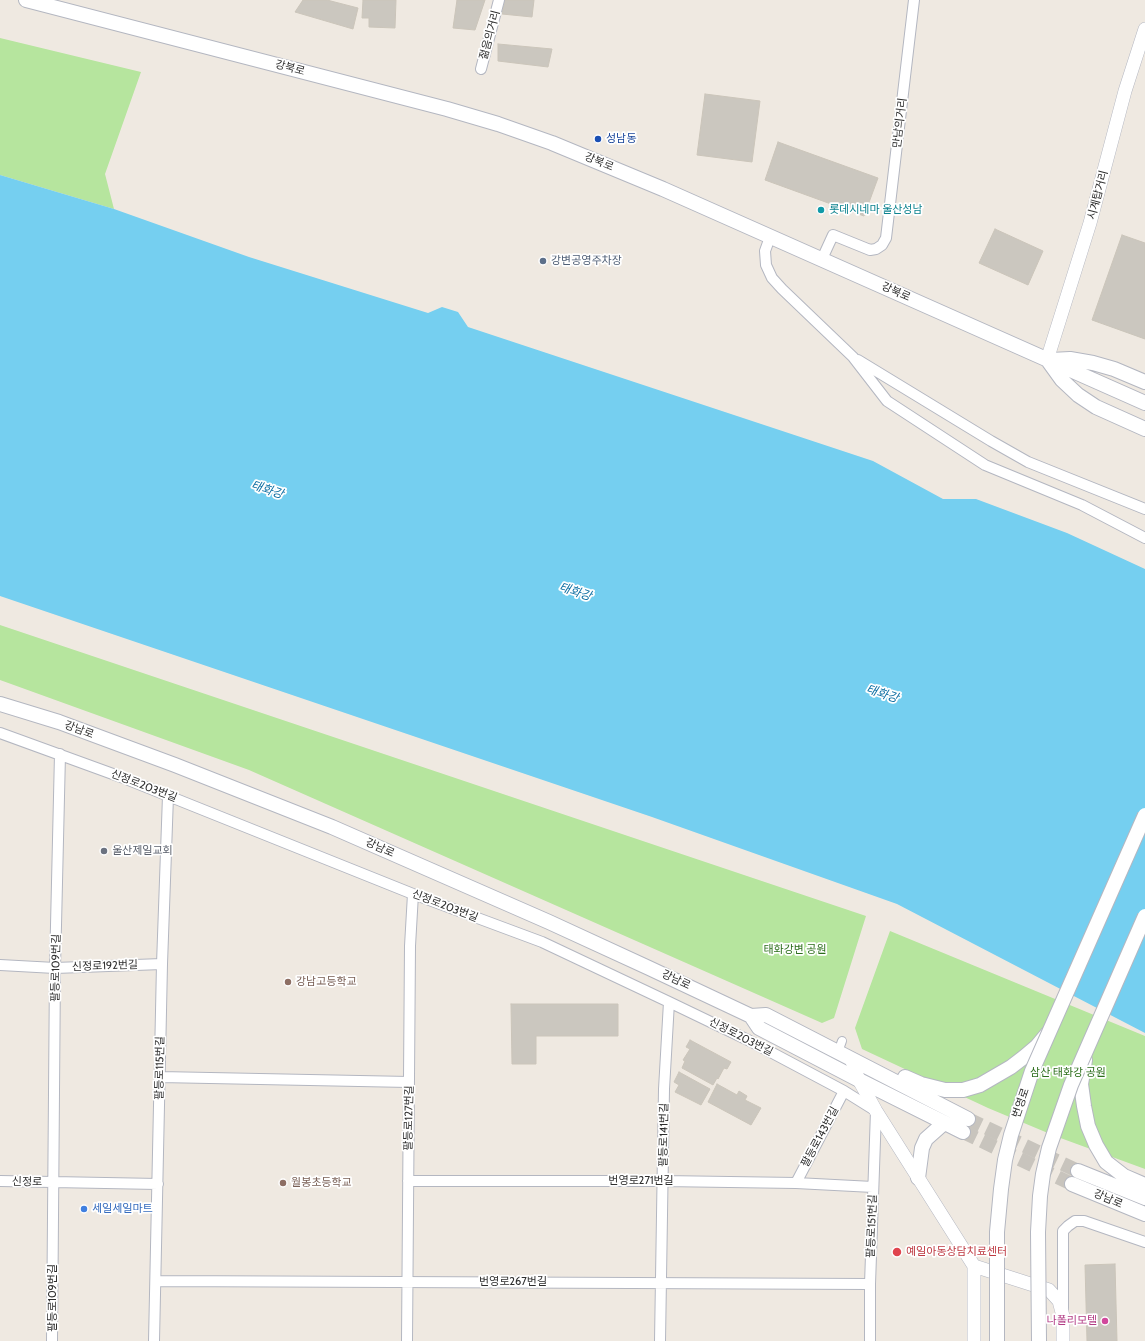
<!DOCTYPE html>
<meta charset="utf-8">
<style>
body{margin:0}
canvas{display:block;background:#efe9e1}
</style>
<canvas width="1145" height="1341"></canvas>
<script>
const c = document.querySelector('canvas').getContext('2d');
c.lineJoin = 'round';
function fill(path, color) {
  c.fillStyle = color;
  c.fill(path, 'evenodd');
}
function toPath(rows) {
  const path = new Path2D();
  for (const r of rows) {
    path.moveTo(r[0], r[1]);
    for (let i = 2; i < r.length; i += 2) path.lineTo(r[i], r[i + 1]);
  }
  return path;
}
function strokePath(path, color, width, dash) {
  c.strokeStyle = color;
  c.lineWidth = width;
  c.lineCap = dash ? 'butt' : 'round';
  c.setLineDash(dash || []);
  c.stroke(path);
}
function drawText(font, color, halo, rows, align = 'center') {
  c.font = font + ' Cabin,"Noto Sans KR",sans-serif';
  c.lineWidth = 3.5;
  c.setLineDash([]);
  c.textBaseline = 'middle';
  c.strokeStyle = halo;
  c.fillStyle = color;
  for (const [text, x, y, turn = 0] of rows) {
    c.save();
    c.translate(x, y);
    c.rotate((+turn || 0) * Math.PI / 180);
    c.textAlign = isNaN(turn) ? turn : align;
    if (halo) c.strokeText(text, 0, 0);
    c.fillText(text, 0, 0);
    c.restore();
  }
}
fill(toPath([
 [0,38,141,72,105,174,114,209,0,175],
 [0,625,866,916,834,1018,822,1023,249,770,0,680],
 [890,931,1145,1036,1145,1169,1055,1136,988,1108,862,1049,855,1028]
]), '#b6e59e');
fill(toPath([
 [0,175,114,209,249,257,428,313,442,307,458,312,468,327,873,461,943,499,976,499,1067,533,1145,569,1145,1033,897,904,652,817,0,596]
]), '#75cff0');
const building = toPath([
 [303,0,327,0,358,8,353,29,295,12,303,0],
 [363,0,396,0,395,28,369,27,369,18,362,18,363,0],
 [457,0,485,0,475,30,453,28,457,0],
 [505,0,534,0,532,17,502,14,505,0],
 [498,44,552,49,548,67,498,61,498,44],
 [705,94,760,101,752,162,697,155,705,94],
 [778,142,878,178,864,216,765,180,778,142],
 [995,229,1043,251,1028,285,979,263,995,229],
 [1122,235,1145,243,1145,339,1092,320,1122,235],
 [511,1004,618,1004,618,1036,536,1036,536,1064,512,1064,511,1004],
 [690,1040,731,1062,727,1069,724,1068,718,1079,717,1078,713,1085,682,1068,685,1061,683,1060,690,1049,686,1047,690,1040],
 [679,1072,710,1089,701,1105,675,1092,679,1085,674,1082,679,1072],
 [717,1084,737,1095,739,1091,747,1096,745,1100,761,1108,751,1125,708,1102,717,1084],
 [1115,1264,1117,1341,1087,1341,1085,1265,1115,1264]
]);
fill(building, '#cbc7bf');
strokePath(building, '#cbc5ba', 1);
strokePath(toPath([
 [968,1119,1078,1171],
 [963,1132,1072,1184]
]), '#c8c4bd', 14, [14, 7]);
const pedestrian = toPath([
 [838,1052,842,1041]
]);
const minor = toPath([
 [481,69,499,0],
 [770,237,765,251,766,265,772,278,782,289,853,357,887,401,985,465,1082,505,1145,538],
 [822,259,833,235,870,250,876,249,882,245,886,238,914,0],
 [858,360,991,441,1028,462,1145,509],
 [0,733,121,777,413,894,542,942,669,1002,748,1040,844,1091,876,1111,870,1284,870,1341],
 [0,965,55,968,162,964],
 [160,1077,409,1082],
 [0,1181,158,1184],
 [408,1181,663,1181,796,1183,873,1187],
 [796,1183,844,1091],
 [156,1281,870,1284],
 [1063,1308,1063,1231,1068,1226,1075,1221,1084,1221,1145,1242],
 [52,1341,55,968,60,754],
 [154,1341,162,964,168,796],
 [407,1341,410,946,413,894],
 [660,1341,664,1089,669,1002]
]);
const tertiary = toPath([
 [1047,360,1090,223,1125,91,1145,29],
 [851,1059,859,1080,876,1111,974,1266],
 [974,1341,974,1266,1049,1290,1059,1301,1063,1316,1063,1341]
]);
const secondary = toPath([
 [26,0,447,109,498,124,552,143,663,189,1145,403],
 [1051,360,1070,359,1093,363,1114,369,1145,382],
 [1049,362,1062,380,1078,395,1096,407,1145,429],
 [0,704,59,722,175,765,332,827,549,922,649,968,751,1016,766,1015,968,1119],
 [751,1016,759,1028,859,1080,963,1132],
 [1085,1060,1081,1084,1084,1106,1088,1126,1096,1145,1106,1162,1124,1176,1145,1185],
 [905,1077,921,1084,945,1090,963,1090,980,1085,1011,1067,1024,1057,1037,1046,1047,1034],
 [1078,1171,1145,1198],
 [918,1178,922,1148,926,1139,944,1123],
 [1072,1184,1145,1214]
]);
strokePath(pedestrian, '#b4b7c1', 10);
strokePath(minor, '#b4b7c1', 12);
strokePath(tertiary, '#b4b7c1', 14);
strokePath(secondary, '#b4b7c1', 16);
strokePath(pedestrian, '#fff', 8);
strokePath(minor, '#fff', 10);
strokePath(tertiary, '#fff', 13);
strokePath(secondary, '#fff', 14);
const secondaryBridge = toPath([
 [997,1341,997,1232,1001,1189,1005,1160,1011,1135,1032,1071,1145,815],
 [1039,1341,1038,1232,1040,1196,1043,1174,1049,1148,1071,1085,1145,916]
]);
strokePath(secondaryBridge, '#b4b7c1', 16, []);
strokePath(secondaryBridge, '#fff', 14);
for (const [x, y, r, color] of [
 [598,139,4,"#1a4fb4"],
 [821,210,4,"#0f9aa8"],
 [543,261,4,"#5c6f8a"],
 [104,851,4,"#6b7280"],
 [288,982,4,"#8d6e63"],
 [283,1183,4,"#8d6e63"],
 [84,1209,4,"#3f7fe0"],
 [897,1252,5,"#e0444e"],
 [1105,1321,4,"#d1479c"]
]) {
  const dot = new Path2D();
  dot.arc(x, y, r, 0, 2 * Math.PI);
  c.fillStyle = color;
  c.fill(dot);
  strokePath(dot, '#fff', 1.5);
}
drawText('11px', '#2e2e2e', '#fff', [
 ["젊음의거리",490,35,-75],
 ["강북로",290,68,15],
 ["만남의거리",900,123,-83],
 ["강북로",599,162,22],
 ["시계탑거리",1098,195,-75],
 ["강북로",896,292,24],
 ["강남로",79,730,20],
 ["신정로203번길",144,786,21],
 ["강남로",380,848,24],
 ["신정로203번길",445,906,21],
 ["신정로192번길",105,966,-2],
 ["팔등로109번길",56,968,-89],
 ["강남로",676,980,25],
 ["신정로203번길",741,1037,27],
 ["팔등로115번길",160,1068,-89],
 ["번영로",1021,1103,-71],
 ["팔등로127번길",409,1118,-89],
 ["팔등로141번길",664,1135,-89],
 ["팔등로143번길",820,1137,-62],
 ["번영로271번길",641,1181],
 ["신정로",27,1182,1],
 ["강남로",1108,1199,23],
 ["팔등로151번길",872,1226,-88],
 ["번영로267번길",513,1282],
 ["팔등로109번길",53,1298,-90]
]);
drawText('11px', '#164399', '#fff', [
 ["성남동",606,139]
], 'left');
drawText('11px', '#0d838f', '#fff', [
 ["롯데시네마 울산성남",829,210]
], 'left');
drawText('11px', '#4e5e75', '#fff', [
 ["강변공영주차장",551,261]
], 'left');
drawText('11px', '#5b616d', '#fff', [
 ["울산제일교회",112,851]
], 'left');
drawText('11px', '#2c6e1b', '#fff', [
 ["태화강변 공원",795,950],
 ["삼산 태화강 공원",1068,1073]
]);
drawText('11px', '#785e54', '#fff', [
 ["강남고등학교",296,982],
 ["월봉초등학교",291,1183]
], 'left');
drawText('11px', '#366cbe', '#fff', [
 ["세일세일마트",92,1209]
], 'left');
drawText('11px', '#be3a42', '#fff', [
 ["예일아동상담치료센터",906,1252]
], 'left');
drawText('11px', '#b23c85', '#fff', [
 ["나폴리모텔",1097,1321]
], 'right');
drawText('italic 12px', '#0d6fa3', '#fff', [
 ["태화강",267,490,18],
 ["태화강",575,592,18],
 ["태화강",882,694,18]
]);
</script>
